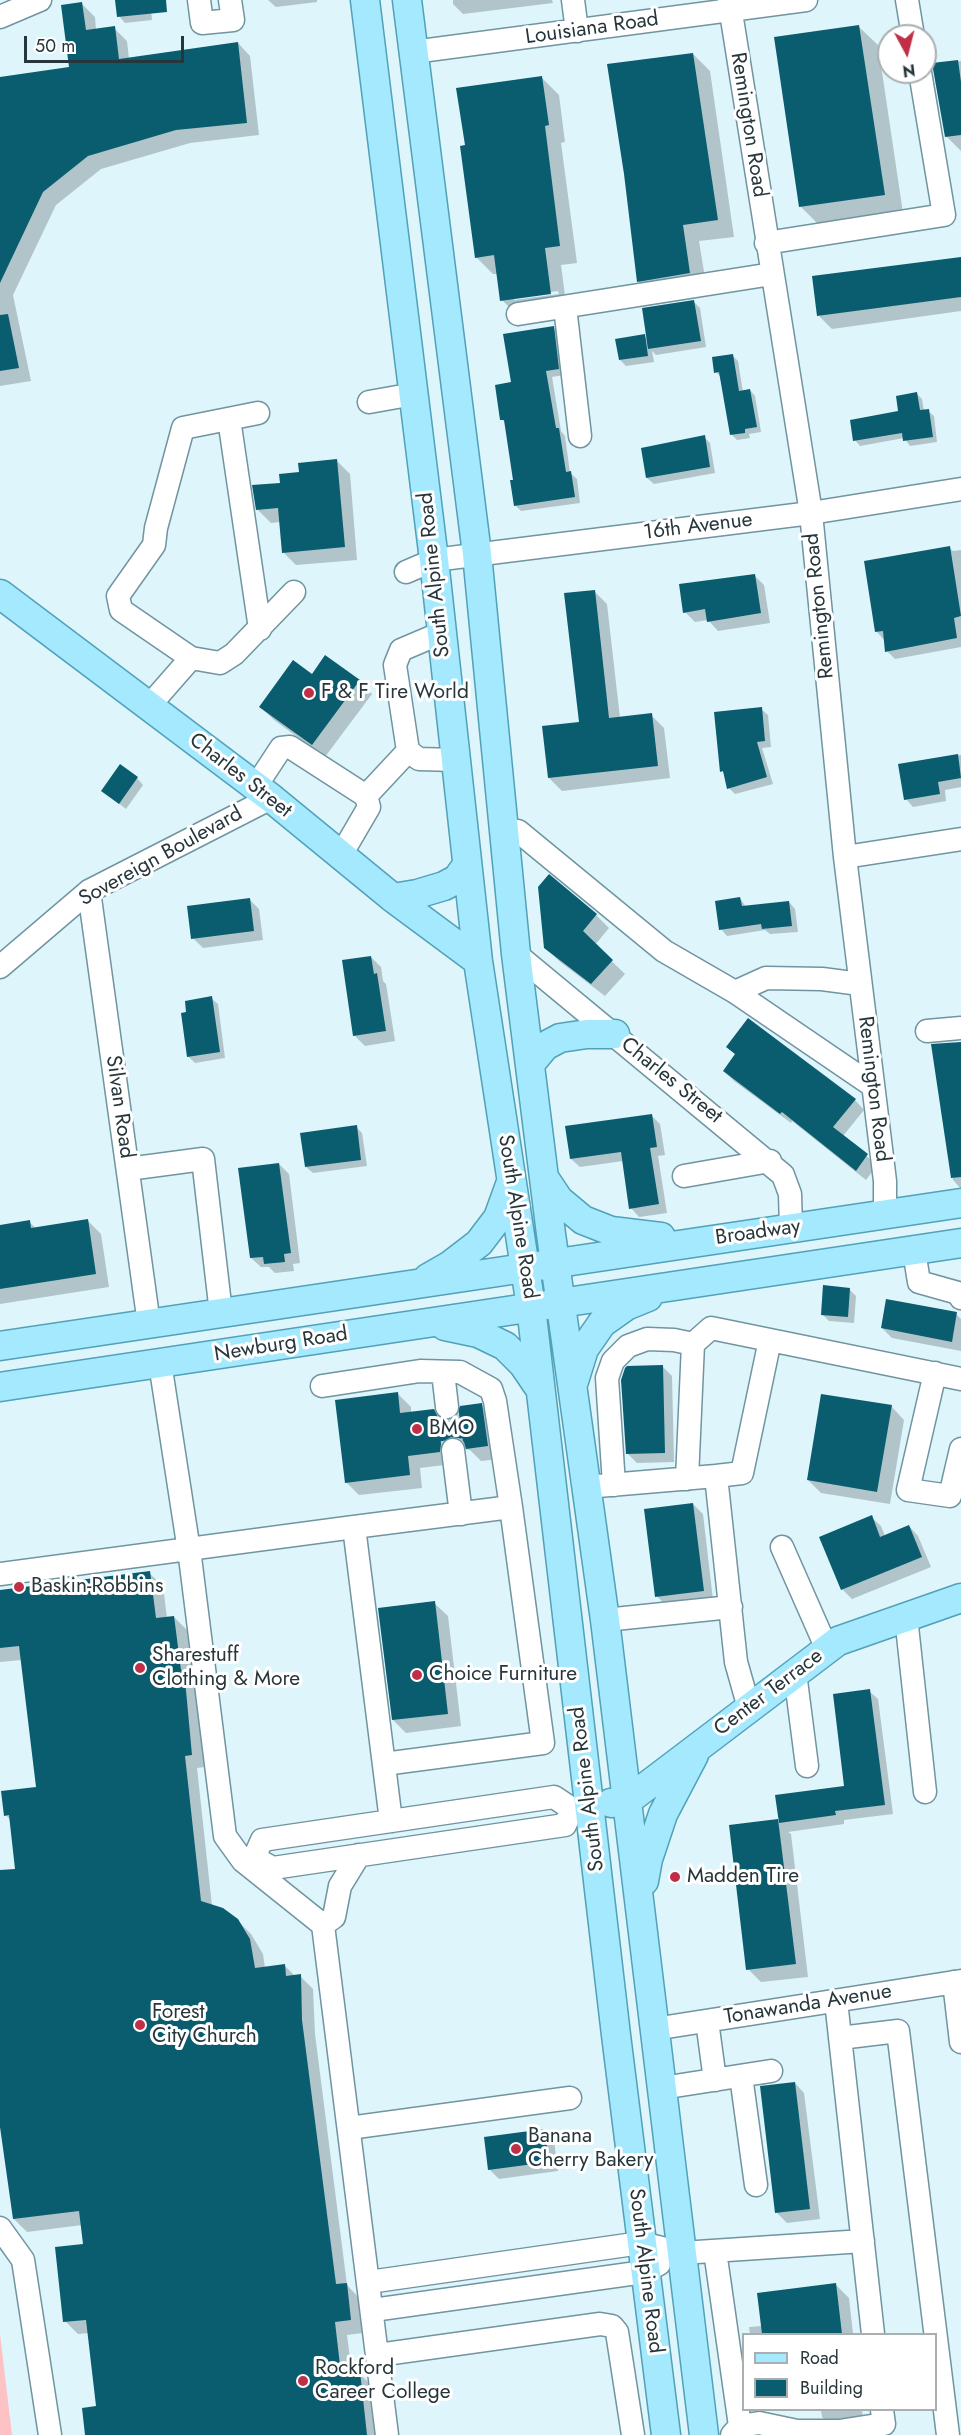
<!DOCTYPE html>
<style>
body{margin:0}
#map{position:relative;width:961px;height:2435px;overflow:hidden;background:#def5fc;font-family:Jost,sans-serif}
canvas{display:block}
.legend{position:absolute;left:742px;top:2333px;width:195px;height:78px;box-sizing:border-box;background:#fff;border:2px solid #a9afb1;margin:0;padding:8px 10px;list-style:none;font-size:18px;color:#27363b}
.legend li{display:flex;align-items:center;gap:12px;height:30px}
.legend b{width:30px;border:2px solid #a9afb1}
.north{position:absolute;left:877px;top:24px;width:60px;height:60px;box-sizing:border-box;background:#fff;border:2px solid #a9afb1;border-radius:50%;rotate:173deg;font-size:16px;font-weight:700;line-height:24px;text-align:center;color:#27363b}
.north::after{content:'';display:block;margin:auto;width:21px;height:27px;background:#c02f48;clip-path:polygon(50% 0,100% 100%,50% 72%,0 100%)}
.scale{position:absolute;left:24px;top:36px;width:160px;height:27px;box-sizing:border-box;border:3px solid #27363b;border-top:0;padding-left:8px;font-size:18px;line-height:21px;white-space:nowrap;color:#27363b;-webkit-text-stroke:4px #fff;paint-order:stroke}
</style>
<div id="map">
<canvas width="961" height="2435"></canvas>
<ul class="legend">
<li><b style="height:8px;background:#a4e9fd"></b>Road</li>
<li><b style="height:16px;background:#0a5c6f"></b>Building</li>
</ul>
<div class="north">N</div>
<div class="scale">50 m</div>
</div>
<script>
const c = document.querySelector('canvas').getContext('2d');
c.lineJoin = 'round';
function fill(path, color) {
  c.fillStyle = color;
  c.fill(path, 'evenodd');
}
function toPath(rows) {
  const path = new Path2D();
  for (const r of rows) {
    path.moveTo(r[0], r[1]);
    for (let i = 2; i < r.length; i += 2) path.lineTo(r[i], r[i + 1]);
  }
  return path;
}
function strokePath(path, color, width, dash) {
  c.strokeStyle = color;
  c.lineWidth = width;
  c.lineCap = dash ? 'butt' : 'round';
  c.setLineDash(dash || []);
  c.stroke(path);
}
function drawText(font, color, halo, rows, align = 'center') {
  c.font = font + ' Jost,sans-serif';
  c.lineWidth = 6;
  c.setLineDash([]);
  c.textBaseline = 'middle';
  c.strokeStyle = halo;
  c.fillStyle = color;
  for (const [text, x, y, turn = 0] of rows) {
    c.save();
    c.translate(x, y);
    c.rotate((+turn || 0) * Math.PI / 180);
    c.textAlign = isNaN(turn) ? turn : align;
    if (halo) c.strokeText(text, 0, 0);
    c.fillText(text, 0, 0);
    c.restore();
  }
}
fill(toPath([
 [0,2334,12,2435,0,2435]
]), '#fcc2c4');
fill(toPath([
 [117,0,150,0,152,20,125,23,119,16],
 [268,0,317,0,317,2,276,7],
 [453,0,552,0,553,3,463,14,453,4],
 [82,4,95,17,96,30,114,28,127,41,129,59,238,43,250,56,259,135,190,143,101,169,56,205,13,295,31,381,0,386,0,79,71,68],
 [859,27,878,45,903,213,819,225,800,206],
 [693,54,710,71,734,237,699,241,707,290,655,298,638,281],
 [961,61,961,151,946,136,934,65],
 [542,78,559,95,565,142,561,143,577,263,561,265,567,311,519,317,502,300,498,274,493,274,476,257,466,147],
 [558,291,559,294,514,300,514,297],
 [961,258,961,311,832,329,819,316],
 [694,302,700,308,706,347,656,355,652,351,654,362,626,366,620,360,644,336,648,339],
 [553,328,560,334,564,375,552,377,561,431,565,436,570,473,577,479,580,503,521,511,515,505,515,481,506,424,502,419,512,383],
 [732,355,738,361,743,392,750,390,755,396,761,432,749,434,750,438,737,440,731,434,722,378,716,372],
 [917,394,922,399,924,411,928,411,934,416,937,442,910,446,904,438,860,446,855,440,900,412],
 [704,437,710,443,715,473,654,484,647,478],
 [337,461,350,474,357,560,296,565,283,552,280,522,271,523,258,510,281,484,300,473],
 [949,548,953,551,961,550,961,647,895,659,887,651,884,640,876,631],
 [754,575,764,585,770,623,718,631,708,620,695,622,685,612],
 [594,591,607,604,620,718,651,715,664,728,670,778,562,791,549,778,581,724],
 [312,676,359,681,372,694,325,757,274,720,261,707],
 [761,709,768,715,771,747,762,748,773,784,735,794,729,788,725,774,722,771],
 [961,755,961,787,945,790,946,801,913,807,906,799,900,765],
 [137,778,143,785,126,809,103,791],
 [740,898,746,907,789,902,795,909,798,932,770,934,765,930,727,936,721,929],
 [249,899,259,909,263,940,203,948,193,938],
 [596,915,609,928,595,945,625,974,605,996,559,961,545,947],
 [371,957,381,967,383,981,386,984,395,1041,365,1046,355,1036,343,962],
 [211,998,218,1004,225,1058,195,1063,188,1056],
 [961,1043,961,1189,953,1180,933,1046],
 [728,1047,855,1100,864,1110,843,1136,877,1165,866,1180,792,1121,791,1123,734,1081,724,1071,736,1055],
 [652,1116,660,1124,665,1155,658,1156,667,1213,639,1217,631,1208,623,1161,580,1167,571,1159],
 [356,1127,362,1133,367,1166,313,1173,306,1167],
 [279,1164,289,1174,300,1263,293,1264,294,1271,275,1273,269,1267,261,1267,251,1258],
 [88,1221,101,1234,109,1287,0,1304,0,1226,29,1222,37,1229],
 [849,1289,856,1296,854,1323,829,1321,822,1314],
 [956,1314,961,1319,961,1351,892,1338,882,1328],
 [662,1366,672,1376,674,1462,637,1463,627,1453],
 [398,1394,411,1407,411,1413,433,1410,448,1422,481,1405,494,1418,500,1459,481,1461,470,1450,464,1449,453,1457,452,1464,420,1468,422,1488,359,1495,346,1482],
 [891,1406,904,1420,890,1504,821,1493,808,1480],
 [693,1504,703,1514,713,1600,666,1606,657,1596],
 [871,1517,881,1526,885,1536,909,1526,918,1536,931,1567,852,1599,842,1589],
 [149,1573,163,1586,167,1618,174,1617,187,1630,193,1680,197,1684,204,1767,197,1768,212,1906,237,1920,251,1934,263,1954,265,1968,285,1966,295,1976,300,1976,313,1989,315,2034,347,2285,359,2298,363,2333,347,2335,352,2374,359,2373,372,2386,378,2435,87,2435,98,2407,89,2333,78,2334,65,2321,85,2245,82,2225,27,2232,14,2219,0,2106,0,1872,17,1870,11,1821,6,1815,38,1788,22,1660,0,1662,0,1592],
 [434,1603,448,1616,461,1726,406,1733,393,1720],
 [869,1691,878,1699,893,1814,844,1820,844,1824,788,1832,791,1834,808,1977,761,1982,748,1969,778,1821,780,1824,777,1796,846,1787],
 [795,2083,804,2093,820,2219,787,2223,777,2213],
 [544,2131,554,2141,558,2171,499,2179,489,2169],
 [836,2285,849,2298,853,2334,750,2334,749,2327,762,2326],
 [821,2410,862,2410,864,2428,835,2430,822,2417]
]), '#0003');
fill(toPath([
 [115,0,166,0,167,12,117,17],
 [82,2,86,30,115,26,119,59,238,42,247,123,176,130,88,156,43,192,0,283,0,77,69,67,61,5],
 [859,25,885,195,799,207,774,37],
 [693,53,718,220,683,225,690,273,637,282,624,174,607,64],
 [958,60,961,82,961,135,945,137,932,63],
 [542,76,549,125,545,126,560,246,545,248,551,294,500,301,494,255,475,258,460,146,465,145,456,88],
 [961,257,961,297,817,316,812,276],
 [694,300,701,341,648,349,642,308],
 [8,314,19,368,0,371,0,315],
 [554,326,559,369,546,371,556,428,559,428,566,472,571,471,575,497,514,506,510,480,513,480,504,420,500,420,495,385,511,382,503,334],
 [645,334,648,356,619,360,615,339],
 [733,354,739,391,750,389,757,427,745,429,745,433,730,435,719,372,714,373,712,357],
 [917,392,920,410,929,409,933,437,903,441,902,433,853,441,850,420,898,411,896,396],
 [705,435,710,467,646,478,641,448],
 [337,459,345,547,282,553,278,508,256,510,252,485,280,483,279,474,299,472,298,463],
 [950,546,961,616,954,618,957,638,885,652,883,631,875,632,864,561],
 [755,574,761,613,707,622,705,609,683,613,679,584],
 [595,590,609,718,652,713,658,766,548,778,542,726,579,722,564,593],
 [325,655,360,680,312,745,259,707,293,660,312,674],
 [762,707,765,741,757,742,767,777,727,789,723,771,720,772,714,712],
 [958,754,961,778,938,782,940,794,904,800,898,764],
 [120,764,138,777,119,804,101,791],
 [549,874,597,914,583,931,613,960,591,984,544,948,538,887],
 [740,897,742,906,789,901,792,926,762,929,761,924,719,930,715,901],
 [250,898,254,931,191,939,187,906],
 [371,956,374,974,377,973,386,1031,353,1036,342,960],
 [212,996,220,1052,187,1057,181,1013,186,1012,185,1001],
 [748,1018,856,1099,833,1127,868,1154,856,1171,782,1112,780,1114,723,1071,735,1054,726,1047],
 [961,1042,961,1177,951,1178,931,1044],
 [652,1114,657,1147,650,1148,659,1204,629,1209,621,1152,570,1159,565,1126],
 [357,1125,361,1160,305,1167,300,1133],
 [279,1163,291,1253,284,1254,285,1262,264,1264,263,1257,250,1258,238,1168],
 [88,1219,96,1274,0,1289,0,1225,30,1220,31,1228],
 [823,1285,850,1288,848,1317,821,1315],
 [886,1299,957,1312,952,1342,881,1328],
 [663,1365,665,1453,626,1454,621,1380,625,1368,627,1366],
 [398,1392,400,1413,434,1409,437,1415,448,1420,455,1417,460,1406,482,1403,488,1446,466,1449,464,1442,459,1438,451,1437,441,1444,440,1452,408,1456,410,1475,345,1483,335,1400],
 [821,1394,892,1405,877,1492,807,1480],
 [693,1503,704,1591,655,1597,644,1509],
 [872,1515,880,1537,909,1525,922,1557,841,1590,819,1537],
 [150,1571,156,1618,174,1616,181,1670,184,1669,192,1755,185,1756,201,1901,223,1908,238,1919,250,1939,255,1968,285,1964,286,1976,301,1974,302,2020,336,2284,347,2283,351,2320,335,2322,341,2374,360,2371,367,2435,85,2435,82,2408,96,2406,86,2320,63,2322,55,2247,83,2244,79,2211,13,2219,0,2127,0,1870,15,1869,9,1815,4,1816,1,1791,36,1787,19,1646,0,1648,0,1590],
 [435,1601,448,1714,392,1720,378,1608],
 [870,1689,885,1805,835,1811,836,1815,779,1823,775,1795,844,1786,833,1694],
 [778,1819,796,1964,746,1970,729,1825],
 [795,2082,810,2209,775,2213,760,2086],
 [545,2129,549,2162,488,2170,484,2137],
 [836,2283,842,2334,762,2334,757,2293]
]), '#0a5c6f');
strokePath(toPath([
 [447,1407,453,1450]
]), '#b9cfd5', 22, [22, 11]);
const minor = toPath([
 [199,0,202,23,233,20,230,0],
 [573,0,577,31],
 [729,0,811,513,845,857,885,1181,885,1215],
 [907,0,913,36],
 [0,17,40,0],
 [413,52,806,0],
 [766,243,944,215,920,72],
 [565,307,580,436],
 [518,314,772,274],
 [369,402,414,394],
 [229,419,260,629],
 [406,572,434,560,811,513,961,489],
 [441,633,401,650,395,665,408,751,419,759,455,760],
 [191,658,121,610,118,596,154,545,156,528,183,428,258,413],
 [149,706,191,658,220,663,234,654,294,592],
 [256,786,281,748,290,747,366,796,369,807,341,855],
 [366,796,408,751],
 [518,831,664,951,735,992,873,1086],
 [845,857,961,839],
 [89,891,149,1324],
 [516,954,783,1175,790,1194,791,1228],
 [0,967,89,891,271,798],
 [735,992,766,978,822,979,860,984],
 [927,1031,961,1028],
 [128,1169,203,1159,221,1313],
 [684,1176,770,1161],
 [914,1251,919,1282,958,1293,961,1298],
 [160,1363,190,1557,225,1836,243,1861,323,1925,387,2435],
 [443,1372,447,1407],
 [935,1373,908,1490,950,1496,961,1449],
 [322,1386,420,1371,460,1372,491,1389,495,1401,511,1507],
 [453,1450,461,1514],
 [716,1476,742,1473,770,1340],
 [687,1479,693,1344,711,1328,961,1379],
 [614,1485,607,1378,613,1361,628,1346,647,1339,674,1340,693,1344],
 [586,1487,716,1476,736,1662,749,1708],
 [354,1527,511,1507,543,1743,384,1764],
 [782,1547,827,1649],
 [0,1574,354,1527,391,1821],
 [906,1617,925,1792],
 [605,1620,731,1607],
 [795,1673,807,1766],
 [254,1858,262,1840,554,1797,572,1809,590,1805],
 [248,1859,254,1858,273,1868,565,1825,572,1809],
 [323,1925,334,1917,340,1886,359,1855],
 [954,1982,961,2042],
 [836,2001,873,2334],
 [707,2021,715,2080],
 [654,2029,961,1981],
 [840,2038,898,2031,948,2435],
 [741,2076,756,2185],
 [662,2088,771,2071],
 [349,2128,570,2098],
 [0,2228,23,2260,50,2435],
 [715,2251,740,2426],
 [369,2282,641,2243,682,2253,863,2241],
 [373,2310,644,2272,659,2264],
 [378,2355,600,2324,612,2326,617,2332,633,2435],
 [732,2435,740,2426,759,2423,797,2431,839,2431,884,2424,882,2410]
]);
const major = toPath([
 [365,0,434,560,478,961,531,1307,616,2035,666,2435],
 [407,0,477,554,516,954,551,1234,605,1620,704,2435],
 [0,594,271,798,393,898,478,961],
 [393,898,417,894,444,886,457,879,467,865],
 [530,1064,545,1046,560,1038,587,1034,615,1034],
 [545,1179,559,1200,583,1220,611,1231,661,1237],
 [428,1278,449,1266,479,1243,498,1218,511,1182],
 [445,1326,478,1333,505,1346,523,1364,540,1389],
 [0,1346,961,1203],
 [574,1381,584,1349,602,1323,626,1306,648,1297],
 [0,1387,961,1243],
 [611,1803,627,1801,838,1641,961,1598],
 [644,1881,648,1859,663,1814,694,1755]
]);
strokePath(minor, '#7094a0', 25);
strokePath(major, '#51a1b8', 31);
strokePath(minor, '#fff', 22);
strokePath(major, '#a4e9fd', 28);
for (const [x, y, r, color] of [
 [309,693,6,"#c02f48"],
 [417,1429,6,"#c02f48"],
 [19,1587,6,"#c02f48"],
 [140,1668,6,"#c02f48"],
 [417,1675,6,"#c02f48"],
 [675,1877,6,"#c02f48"],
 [140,2025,6,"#c02f48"],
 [516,2149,6,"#c02f48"],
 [303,2381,6,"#c02f48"]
]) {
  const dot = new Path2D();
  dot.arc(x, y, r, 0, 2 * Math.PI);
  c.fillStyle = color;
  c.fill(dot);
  strokePath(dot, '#fff', 2);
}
drawText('21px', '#27363b', '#fff', [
 ["Louisiana Road",592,29,-8],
 ["Remington Road",748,125,81],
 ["16th Avenue",698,527,-7],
 ["South Alpine Road",435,575,-96],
 ["Remington Road",820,606,-96],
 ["Charles Street",240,776,38],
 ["Sovereign Boulevard",161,857,-29],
 ["Charles Street",671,1081,39],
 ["Remington Road",873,1089,83],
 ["Silvan Road",119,1107,82],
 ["South Alpine Road",517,1217,81],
 ["Broadway",758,1233,-8],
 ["Newburg Road",281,1345,-9],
 ["Center Terrace",769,1693,-37],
 ["South Alpine Road",588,1789,-97],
 ["Tonawanda Avenue",808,2005,-9],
 ["South Alpine Road",645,2271,83]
]);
drawText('21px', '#27363b', '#fff', [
 ["F & F Tire World",321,693],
 ["BMO",429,1429],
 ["Baskin-Robbins",31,1587],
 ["Sharestuff",152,1656],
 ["Clothing & More",152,1680],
 ["Choice Furniture",429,1675],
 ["Madden Tire",687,1877],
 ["Forest",152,2013],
 ["City Church",152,2037],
 ["Banana",528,2137],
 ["Cherry Bakery",528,2161],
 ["Rockford",315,2369],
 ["Career College",315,2393]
], 'left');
</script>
